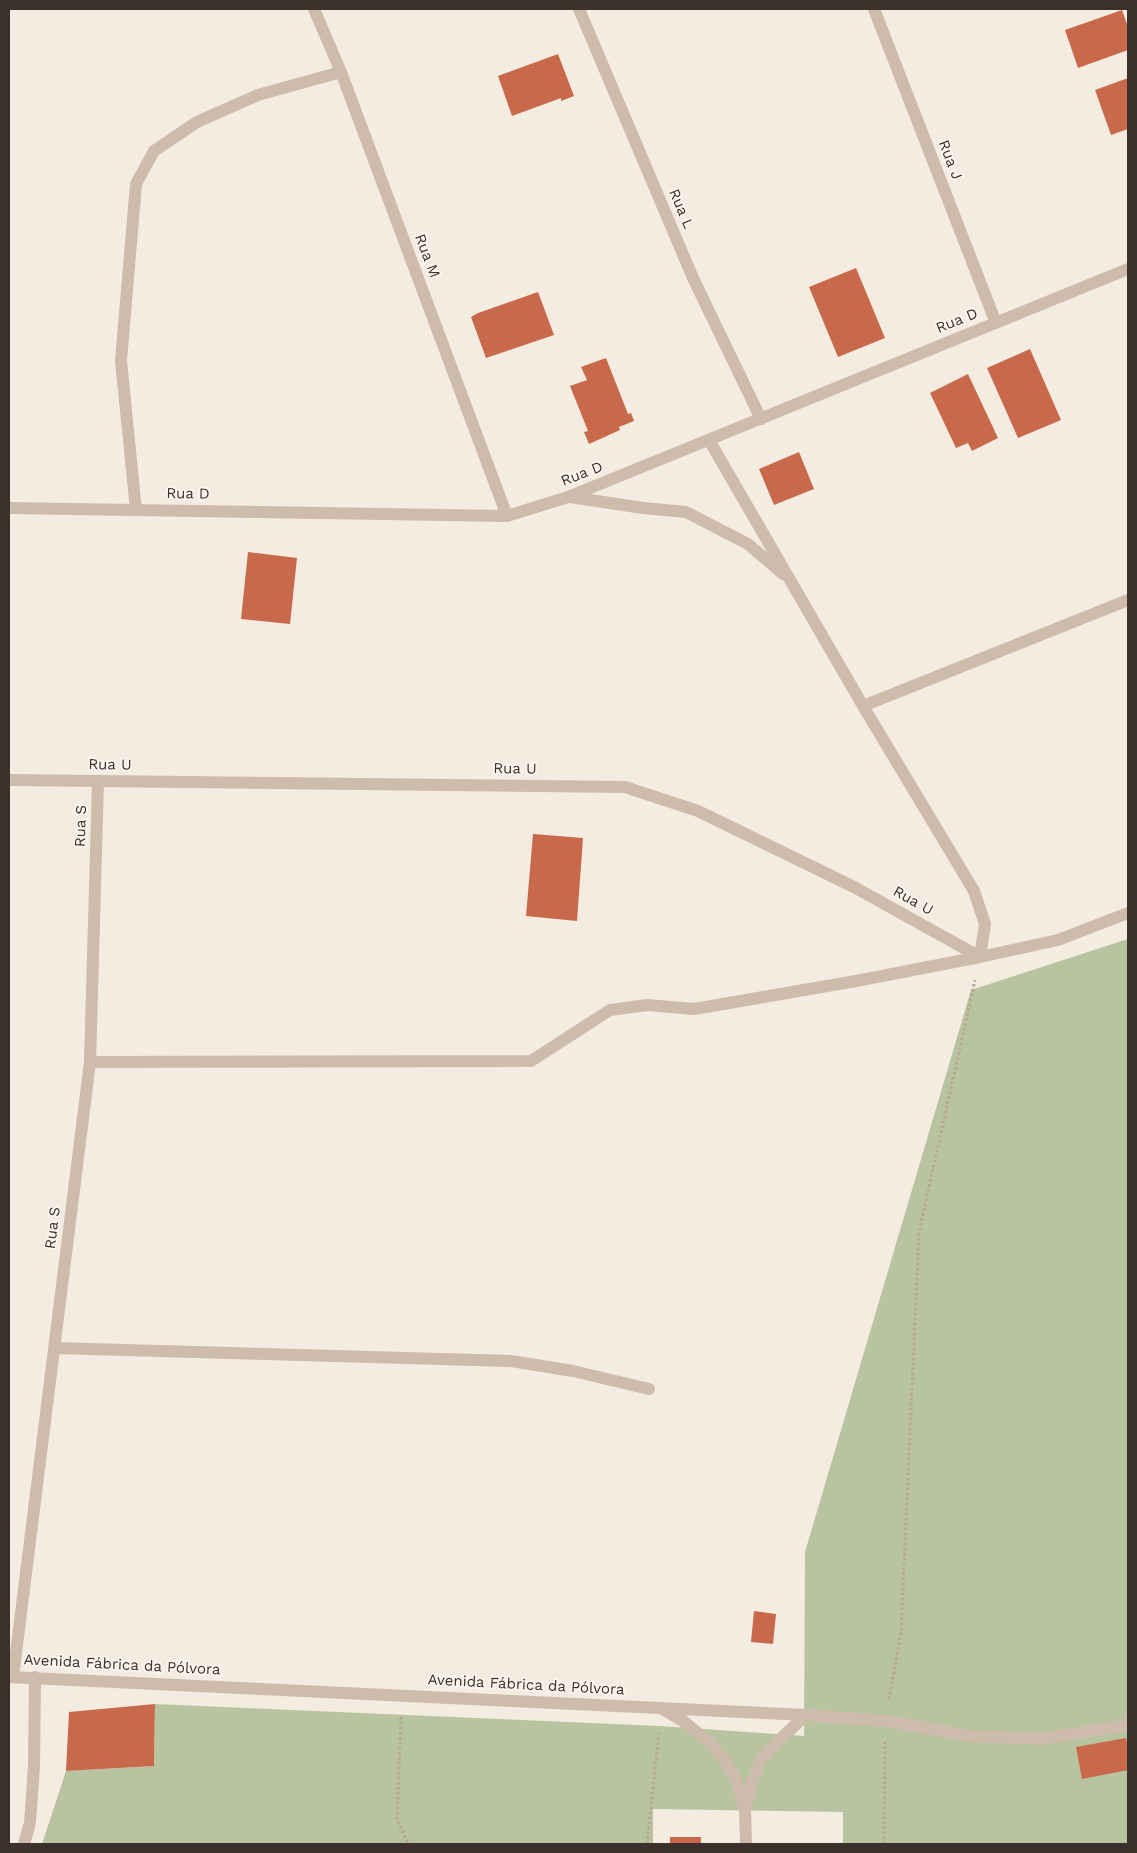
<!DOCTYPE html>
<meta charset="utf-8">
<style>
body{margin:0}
#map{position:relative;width:1137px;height:1853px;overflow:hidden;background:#f4ebe1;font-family:"Work Sans",sans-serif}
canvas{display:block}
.frame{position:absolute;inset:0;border:10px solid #3b302b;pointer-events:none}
</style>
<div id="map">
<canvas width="1137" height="1853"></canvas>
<div class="frame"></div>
</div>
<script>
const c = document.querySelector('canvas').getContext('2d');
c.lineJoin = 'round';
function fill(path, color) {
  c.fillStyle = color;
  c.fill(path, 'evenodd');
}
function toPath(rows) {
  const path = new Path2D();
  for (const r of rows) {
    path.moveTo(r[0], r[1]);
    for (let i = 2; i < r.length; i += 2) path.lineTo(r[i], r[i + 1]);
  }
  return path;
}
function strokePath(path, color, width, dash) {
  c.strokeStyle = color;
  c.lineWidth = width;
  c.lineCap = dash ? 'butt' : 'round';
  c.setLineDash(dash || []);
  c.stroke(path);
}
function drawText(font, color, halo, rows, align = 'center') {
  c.font = font + ' "Work Sans",sans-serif';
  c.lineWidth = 4;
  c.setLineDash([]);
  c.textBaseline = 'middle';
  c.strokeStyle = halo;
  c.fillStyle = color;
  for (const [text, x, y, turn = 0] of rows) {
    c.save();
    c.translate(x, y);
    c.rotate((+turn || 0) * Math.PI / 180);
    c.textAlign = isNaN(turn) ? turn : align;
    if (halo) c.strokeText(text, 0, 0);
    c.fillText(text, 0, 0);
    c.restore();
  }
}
fill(toPath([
 [1128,939,1128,1844,843,1844,843,1812,653,1809,653,1844,42,1844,66,1771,154,1766,155,1704,660,1726,804,1736,805,1552,971,990]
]), '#b8c4a0');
fill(toPath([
 [1122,10,1128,27,1128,50,1078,68,1065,30],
 [558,54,574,96,561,101,561,98,512,116,498,76],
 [1128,78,1128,129,1111,135,1095,90],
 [856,268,885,338,838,357,809,287],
 [538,292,554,335,486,358,471,317,478,313],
 [1030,349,1061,420,1018,438,987,368],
 [606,358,628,414,631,413,634,421,619,427,620,430,589,444,584,432,588,431,570,386,587,380,581,367],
 [968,374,998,438,972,451,968,443,956,448,930,393],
 [799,452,814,489,774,505,759,469],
 [248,552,297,558,290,624,241,619],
 [533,834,583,838,577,921,526,916],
 [754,1611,776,1614,773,1644,751,1642],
 [155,1704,154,1766,66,1771,69,1712],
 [1126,1738,1128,1749,1128,1770,1082,1779,1076,1747],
 [670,1837,701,1837,701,1844,670,1844]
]), '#c8694b');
strokePath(toPath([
 [889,1699,901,1633,919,1232,975,980],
 [401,1717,397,1819,408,1844],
 [647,1844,659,1733],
 [884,1844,885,1742]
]), '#b9a596', 3, [2.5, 2.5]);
strokePath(toPath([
 [314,9,341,72,507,516],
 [579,9,693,278,761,419],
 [874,9,996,323],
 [709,440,863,706,974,891,985,924,980,957],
 [570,497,643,508,686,512,748,544,783,574],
 [9,508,507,516,568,497,1128,269],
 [136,510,121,361,136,184,154,151,197,122,258,95,341,72],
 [863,706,1128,600],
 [9,780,625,787,698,811,854,887,980,957],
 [90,1062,531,1061,610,1010,647,1005,694,1009,856,981,980,957,1058,940,1128,913],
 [54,1348,511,1361,573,1371,649,1389],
 [9,1677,806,1715,886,1721,970,1736,1041,1739,1128,1725],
 [13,1677,90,1062,98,782],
 [663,1709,683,1721,711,1744,726,1762,736,1780,745,1810],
 [24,1844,30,1823,34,1767,35,1677],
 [746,1844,745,1810,752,1783,760,1761,775,1744,806,1715]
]), '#cdbbac', 12);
drawText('15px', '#3b302b', '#fbf5ee', [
 ["Rua J",950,160,69],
 ["Rua L",681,209,67],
 ["Rua M",427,256,69],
 ["Rua D",957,321,-22],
 ["Rua D",582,474,-21],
 ["Rua D",188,494,1],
 ["Rua U",110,765,1],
 ["Rua U",515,769,1],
 ["Rua S",81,826,-88],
 ["Rua U",913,901,29],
 ["Rua S",53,1228,-83],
 ["Avenida Fábrica da Pólvora",122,1665,3],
 ["Avenida Fábrica da Pólvora",526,1685,3]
]);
</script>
